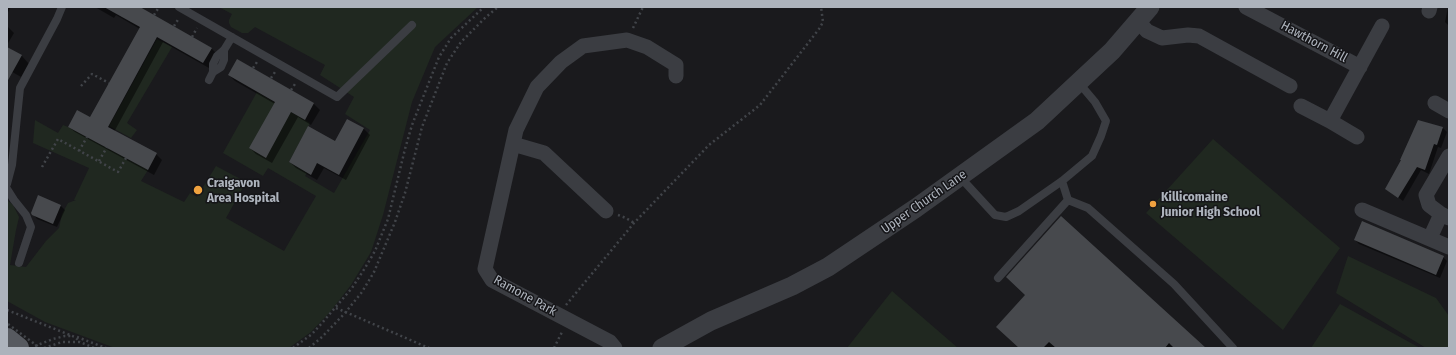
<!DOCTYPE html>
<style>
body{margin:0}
#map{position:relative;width:1456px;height:355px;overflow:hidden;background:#1a1a1d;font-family:"Fira Sans Condensed",sans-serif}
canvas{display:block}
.frame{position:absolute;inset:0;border:8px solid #adb3bc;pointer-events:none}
</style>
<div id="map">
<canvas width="1456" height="355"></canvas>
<div class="frame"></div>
</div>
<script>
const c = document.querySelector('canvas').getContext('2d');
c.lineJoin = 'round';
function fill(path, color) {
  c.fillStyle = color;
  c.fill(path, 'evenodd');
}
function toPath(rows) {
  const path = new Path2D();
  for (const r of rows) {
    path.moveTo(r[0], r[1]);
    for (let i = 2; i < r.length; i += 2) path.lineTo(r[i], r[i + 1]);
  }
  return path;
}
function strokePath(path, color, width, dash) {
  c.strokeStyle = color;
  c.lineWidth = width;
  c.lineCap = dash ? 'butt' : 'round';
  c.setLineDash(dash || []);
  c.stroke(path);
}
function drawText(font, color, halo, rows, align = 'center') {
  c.font = font + ' "Fira Sans Condensed",sans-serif';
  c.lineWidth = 3;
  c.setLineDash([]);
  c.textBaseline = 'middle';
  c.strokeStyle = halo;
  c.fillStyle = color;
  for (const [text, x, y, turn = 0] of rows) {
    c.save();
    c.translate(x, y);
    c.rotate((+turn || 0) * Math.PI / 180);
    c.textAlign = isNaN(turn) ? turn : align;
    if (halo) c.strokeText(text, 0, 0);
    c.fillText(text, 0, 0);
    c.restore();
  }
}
fill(toPath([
 [219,7,478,7,435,47,412,102,383,215,371,252,351,285,330,312,311,332,289,348,115,348,45,322,7,301,7,200,13,205,19,217,16,230,10,265,26,267,46,241,59,228,62,214,68,203,76,200,74,200,89,168,33,143,35,120,58,133,63,125,68,127,148,170,141,181,184,202,190,193,197,197,216,166,246,182,226,218,284,251,316,196,268,168,263,176,223,153,257,92,310,123,289,162,307,173,305,176,334,193,370,130,345,114,354,97,320,75,325,65,255,27,248,33,242,33,231,27,229,23,229,20,232,14],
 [157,39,172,47,127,123,137,130,131,138,109,126],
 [1213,139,1340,248,1283,330,1146,213],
 [1348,256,1436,298,1449,316,1449,348,1426,348,1336,293],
 [892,291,958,348,847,348],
 [1340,304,1420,348,1311,348]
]), '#202820');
fill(toPath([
 [7,7,11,7,7,14],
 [95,7,136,7,211,48,217,54,209,68,163,42,114,132,156,154,162,160,154,175,75,132,69,127,90,119,140,29,116,15,114,18],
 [1448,7,1449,7,1449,26,1445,22],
 [7,26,14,33,7,45],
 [7,48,22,56,29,64,21,77,7,69],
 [238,60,314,104,320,110,311,125,298,117,272,163,256,154,250,148,275,104,235,81,229,75],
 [348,120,364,129,370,135,346,180,324,168,317,180,296,168,290,162,336,142],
 [1443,128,1447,132,1441,148,1438,147,1429,174,1421,170,1403,201,1387,189],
 [39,196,61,206,65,210,57,227,37,219,33,214],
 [1355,240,1443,257,1447,261,1440,278,1359,244],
 [1026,295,1205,348,1056,348,1055,347,1054,348,1020,348]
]), '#0007');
fill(toPath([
 [104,7,140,7,212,48,203,63,157,37,108,127,157,153,148,170,68,127,77,110,90,117,140,27],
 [7,47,22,55,7,82],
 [237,59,314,103,305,120,291,112,266,158,249,148,275,102,228,75],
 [347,119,364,128,339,175,317,163,311,175,289,162,308,126,335,141],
 [1418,120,1443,127,1437,145,1434,144,1425,170,1417,167,1398,198,1385,189,1401,160,1400,160],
 [38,195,61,205,53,224,32,215,31,213],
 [1061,216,1206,348,1174,348,1169,343,1165,348,1056,348,1049,342,1043,348,1019,348,996,327,1025,295,1006,277],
 [1362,221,1444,256,1436,275,1354,240]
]), '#47494d');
strokePath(toPath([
 [154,15,159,7],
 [174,26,179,18],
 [633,28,643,7],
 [192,37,197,28],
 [253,68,257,62],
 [271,78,275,72],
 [81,86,92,74,109,83],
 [291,90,295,84],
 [79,151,87,137],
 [99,161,107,147],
 [42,167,58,139,118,172,126,158],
 [618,215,626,218,634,223],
 [566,305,634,223,709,145,760,105,819,29,823,22,821,7],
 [336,308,429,348],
 [7,310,75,337,80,342],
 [77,337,106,348],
 [35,346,53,339,65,336,72,336],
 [44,348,62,342,80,342,94,348],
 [293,348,312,334,322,323,352,288,365,268,375,251,388,219,405,149,412,125,439,57,451,38,484,7],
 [309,348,322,337,345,313,362,292,374,272,395,222,405,193,422,127,447,63,461,42,486,17,498,7],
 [554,348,562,332]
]), '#414449', 2.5, [2, 3]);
strokePath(toPath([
 [179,7,337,97,412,25],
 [213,72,221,67,224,60,224,50],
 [209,80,213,72,213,64,217,56,224,50,232,37],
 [960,177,995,215,1006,217,1019,211,1062,181,1092,156,1101,136,1106,121,1095,102,1079,83],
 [1062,181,1068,200,1088,208,1174,284,1233,348],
 [7,184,12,165,20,88,57,19,62,7],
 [7,189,14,200,26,215,31,227,19,263],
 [998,278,1068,200]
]), '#3b3d42', 8);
strokePath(toPath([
 [1246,7,1360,67],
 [1429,11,1430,7],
 [1138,21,1147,31,1162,38,1188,35,1199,36,1290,86],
 [1435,103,1449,111],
 [1301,106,1330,121,1357,137],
 [1330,121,1382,26],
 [513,144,544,153,606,211],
 [1449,156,1426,195,1429,205,1441,214,1449,218],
 [1362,210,1449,247],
 [1430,238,1441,214],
 [615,348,610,342,492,280,485,269,516,130,537,87,561,62,583,46,627,40,647,47,676,65,676,76]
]), '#3b3d42', 15);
strokePath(toPath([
 [662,348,711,321,792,286,828,267,916,208,1037,121,1112,51,1150,7]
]), '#3b3d42', 19);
strokePath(toPath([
 [7,339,18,348]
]), '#575a60', 22);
strokePath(toPath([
 [8,324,40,348]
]), '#414449', 2.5, [2, 3]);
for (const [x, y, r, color] of [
 [198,190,5,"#efa23f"],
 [1153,204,4,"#efa23f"]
]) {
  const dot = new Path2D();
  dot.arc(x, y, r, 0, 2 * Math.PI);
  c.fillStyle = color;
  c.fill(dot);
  strokePath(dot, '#151518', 1.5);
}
drawText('13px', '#adb3bc', '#151518', [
 ["Hawthorn Hill",1314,42,28],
 ["Upper Church Lane",924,202,-35],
 ["Ramone Park",525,296,29]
]);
drawText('bold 13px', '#adb3bc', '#151518', [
 ["Craigavon",207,183],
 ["Area Hospital",207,198],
 ["Killicomaine",1161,197],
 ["Junior High School",1161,212]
], 'left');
</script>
